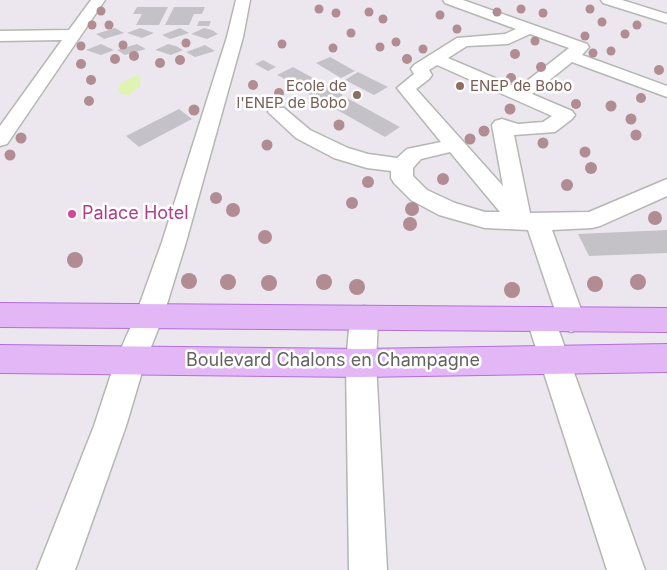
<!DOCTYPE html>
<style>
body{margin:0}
canvas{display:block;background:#ece7ef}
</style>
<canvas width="667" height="570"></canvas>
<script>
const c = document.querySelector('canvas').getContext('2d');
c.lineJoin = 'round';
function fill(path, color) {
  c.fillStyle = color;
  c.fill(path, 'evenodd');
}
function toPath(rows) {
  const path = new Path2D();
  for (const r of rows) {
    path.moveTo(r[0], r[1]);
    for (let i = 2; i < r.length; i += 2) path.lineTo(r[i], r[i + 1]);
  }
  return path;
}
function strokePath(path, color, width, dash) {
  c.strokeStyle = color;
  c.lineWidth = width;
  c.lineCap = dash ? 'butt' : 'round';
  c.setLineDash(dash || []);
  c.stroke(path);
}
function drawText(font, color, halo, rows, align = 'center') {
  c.font = font + ' Inter,sans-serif';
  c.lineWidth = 5;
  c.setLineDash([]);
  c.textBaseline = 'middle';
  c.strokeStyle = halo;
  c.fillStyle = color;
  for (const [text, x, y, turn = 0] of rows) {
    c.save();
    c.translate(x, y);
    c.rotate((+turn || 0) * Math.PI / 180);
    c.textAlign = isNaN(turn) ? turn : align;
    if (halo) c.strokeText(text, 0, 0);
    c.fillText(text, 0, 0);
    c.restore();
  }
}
fill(toPath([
 [136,75,140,76,140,86,129,95,120,94,118,89,120,84]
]), '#dff4b2');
fill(toPath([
 [137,7,168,7,159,25,136,25,142,14,133,14],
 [174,7,205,7,202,14,194,14,189,25,165,25],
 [199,21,211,21,209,26,197,26],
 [115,28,124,33,104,39,96,34],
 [140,28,154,33,142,38,127,33],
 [180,28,189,33,170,39,162,35],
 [204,28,212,30,218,34,207,39,191,34],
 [101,44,114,50,101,55,86,50],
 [137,44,146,49,125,55,117,50],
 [168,44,176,46,183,50,171,55,155,50],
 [205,45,215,51,195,57,186,52],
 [330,57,355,71,341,78,316,63],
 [263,60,276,67,268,71,255,64],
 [293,67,315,79,300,87,277,75],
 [358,72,388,87,374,95,345,80],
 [318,81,343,95,327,104,301,90],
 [347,98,400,127,385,137,332,107],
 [179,109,192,119,139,147,126,136],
 [667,230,667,253,589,256,578,234]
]), '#c5c2c7');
const minor = toPath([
 [91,0,105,0,7,144,0,146,0,126,62,40,0,41,0,31,69,30,91,0],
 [236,0,250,0,243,37,186,242,163,317,145,362,126,426,75,570,37,570,94,426,115,362,135,317,162,242,227,37,236,0],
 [443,0,463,0,587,44,589,47,582,55,667,86,667,97,572,62,532,94,572,111,575,115,572,119,555,132,514,135,530,213,589,212,667,179,667,196,600,226,592,228,552,230,585,320,581,328,571,332,561,328,528,230,485,228,439,215,411,200,394,183,391,178,391,171,367,168,334,158,296,138,268,112,270,108,284,108,310,130,348,148,368,154,397,158,407,149,441,142,397,88,414,74,411,69,414,65,457,38,505,34,516,29,445,3,443,0],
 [530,34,569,48,518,88,448,58,467,46,508,44,530,34],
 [437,65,552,116,543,122,518,124,502,119,495,121,492,125,503,186,416,89,429,79,432,75,429,70,437,65],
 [450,152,500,212,485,212,455,203,427,190,413,176,413,168,421,159,450,152],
 [601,0,622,0,667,14,667,23,603,3,601,0],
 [364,306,374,310,378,318,376,363,387,570,349,570,346,363,350,318,354,310,364,306],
 [541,308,551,312,555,320,645,570,607,570,527,320,531,312,541,308]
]);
const major = toPath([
 [0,303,667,308,667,332,0,327,0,303],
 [667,344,667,372,361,377,0,373,0,345,361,349,667,344]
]);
strokePath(minor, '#b4b7b2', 3);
strokePath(major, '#b36fdf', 2);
fill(minor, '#fff');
fill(major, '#e3b6f5');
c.fillStyle = '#b18c92';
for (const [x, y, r] of [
 [319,9,4.5],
 [521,9,4.5],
 [590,9,4.5],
 [101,11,4.5],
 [369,12,4.5],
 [497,12,4.5],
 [336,13,4.5],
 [543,13,4.5],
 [440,15,4.5],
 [383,19,4.5],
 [602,22,4.5],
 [92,25,4.5],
 [109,25,4.5],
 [637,25,4.5],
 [457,29,4.5],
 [351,33,4.5],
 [625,34,4.5],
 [585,36,4.5],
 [535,41,4.5],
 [396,42,4.5],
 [186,43,4.5],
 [282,44,4.5],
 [123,45,4.5],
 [81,46,4.5],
 [380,47,4.5],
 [333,48,4.5],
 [423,49,4.5],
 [611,51,4.5],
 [593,53,4.5],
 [515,54,5],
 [134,56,5],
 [115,59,5],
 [407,59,5],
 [180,60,5],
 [160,63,5],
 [81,64,5],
 [541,67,5],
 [659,70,5],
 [511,78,5],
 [91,80,5],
 [253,85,5],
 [279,93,5],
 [641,98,5],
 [89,101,5],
 [298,102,5],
 [576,104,5],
 [611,106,5.5],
 [510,109,5.5],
 [194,110,5.5],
 [631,119,5.5],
 [339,125,5.5],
 [484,131,5.5],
 [636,135,5.5],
 [21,138,5.5],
 [470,139,5.5],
 [543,143,5.5],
 [267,145,5.5],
 [585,152,5.5],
 [10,155,5.5],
 [591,168,6],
 [443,179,6],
 [368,182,6],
 [567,185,6],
 [216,198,6],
 [352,203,6],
 [412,209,7],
 [233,210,7],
 [655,218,7],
 [410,224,7],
 [265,237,7],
 [75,260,8],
 [189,281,8],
 [228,282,8],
 [324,282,8],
 [638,282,8],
 [269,283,8],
 [595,284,8],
 [357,287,8],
 [512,290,8]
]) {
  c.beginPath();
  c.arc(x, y, r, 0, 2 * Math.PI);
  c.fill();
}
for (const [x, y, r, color] of [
 [460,86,5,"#8d6e63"],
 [357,95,5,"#8d6e63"],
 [72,214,5,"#d1479c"]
]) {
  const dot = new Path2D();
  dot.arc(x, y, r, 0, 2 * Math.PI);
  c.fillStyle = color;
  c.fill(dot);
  strokePath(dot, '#fff', 2);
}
drawText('15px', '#785e54', '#fff', [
 ["Ecole de",347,86],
 ["l'ENEP de Bobo",347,103],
 ["ENEP de Bobo",470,86,"left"]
], 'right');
drawText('18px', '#b23c85', '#fff', [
 ["Palace Hotel",82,214]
], 'left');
drawText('18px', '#62655f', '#fff', [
 ["Boulevard Chalons en Champagne",333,361]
]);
</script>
